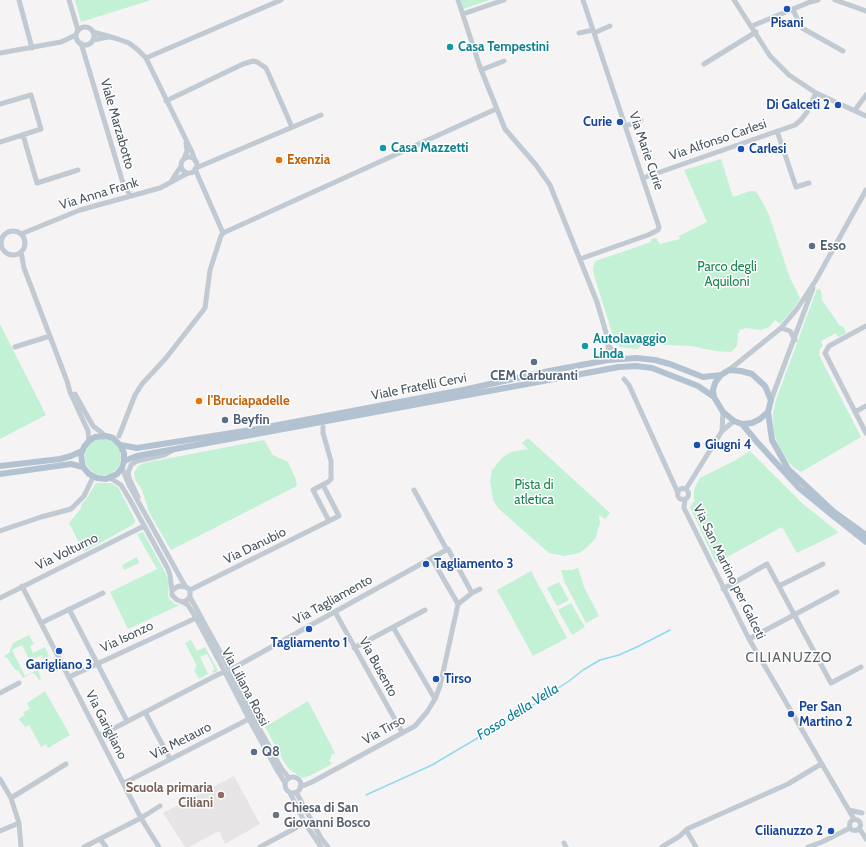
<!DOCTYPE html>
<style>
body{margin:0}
canvas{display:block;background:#f5f3f3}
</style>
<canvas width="866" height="847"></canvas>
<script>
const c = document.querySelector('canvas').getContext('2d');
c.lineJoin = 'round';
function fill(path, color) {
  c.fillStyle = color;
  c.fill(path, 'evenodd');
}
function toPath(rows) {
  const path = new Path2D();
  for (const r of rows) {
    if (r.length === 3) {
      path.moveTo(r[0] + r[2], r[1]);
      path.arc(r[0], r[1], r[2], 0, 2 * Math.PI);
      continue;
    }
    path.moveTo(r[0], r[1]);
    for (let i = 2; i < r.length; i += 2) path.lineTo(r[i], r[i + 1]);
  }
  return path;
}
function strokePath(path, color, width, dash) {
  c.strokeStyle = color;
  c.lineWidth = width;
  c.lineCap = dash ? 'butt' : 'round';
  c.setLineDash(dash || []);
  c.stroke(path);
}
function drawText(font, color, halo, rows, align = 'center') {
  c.font = font + ' Cabin,sans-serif';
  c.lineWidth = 3;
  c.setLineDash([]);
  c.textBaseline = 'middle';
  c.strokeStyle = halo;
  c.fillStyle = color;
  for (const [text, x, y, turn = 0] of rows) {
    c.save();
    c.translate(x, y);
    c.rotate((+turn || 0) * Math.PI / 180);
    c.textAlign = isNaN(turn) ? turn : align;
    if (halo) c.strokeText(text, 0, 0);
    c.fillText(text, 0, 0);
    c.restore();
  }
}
fill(toPath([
 [234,776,260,824,225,844,219,831,189,847,185,847,163,813]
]), '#e6e4e5');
fill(toPath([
 [75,0,151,0,81,22],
 [460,0,490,0,463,9],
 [721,159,733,197,750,191,755,191,758,194,769,215,790,278,800,298,795,307,780,324,775,320,769,327,761,330,746,328,740,330,738,334,737,346,731,352,715,351,692,346,665,345,646,341,642,343,638,349,620,347,613,336,594,275,593,269,594,264,596,261,651,242,651,239,656,238,660,244,680,239,679,236,707,222,684,170],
 [817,289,821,290,822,300,840,326,843,326,846,333,838,337,836,333,821,341,823,346,820,349,819,355,861,437,801,472,793,467,783,456,774,434,773,414,776,400],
 [0,324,46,415,0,439],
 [528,438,610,513,605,519,599,515,600,523,595,539,585,549,579,553,565,556,549,553,499,509,493,500,490,481,492,470,503,457,511,452,528,449,522,443],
 [103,457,18],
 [264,440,273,455,288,462,295,477,297,486,171,550,149,512,142,490,135,479,134,473,138,466,144,463],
 [750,451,803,504,837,531,838,533,797,553,782,527,716,563,690,507,694,501,694,489,700,478,734,461],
 [96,483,111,483,118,487,135,520,134,524,84,552,69,523,80,510,82,504,87,498],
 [143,532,166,574,169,582,168,595,169,599,175,604,180,605,128,629,110,592,157,569,137,534],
 [137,557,139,563,124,570,122,565],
 [578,568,584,587,599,616,586,623,564,581,561,570,572,570],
 [531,571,567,638,533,656,497,590],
 [559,582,569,600,557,606,547,588],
 [571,603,585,627,572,635,558,610],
 [29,635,34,644,30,646,33,653,45,647,49,656,43,659,42,655,30,661,22,645,12,650,25,676,55,661,38,670,41,679,39,680,35,674,32,673,23,678,18,670,16,671,7,658,4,656,9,653,13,643],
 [191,640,197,651,205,647,218,671,213,673,212,671,215,669,207,654,200,657,208,674,199,679,194,670,196,669,195,667,197,666,185,643],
 [45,691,70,735,48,748,46,744,41,747,29,725,25,727,19,719,25,715,23,712,30,709,27,703],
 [308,701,335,753,331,755,331,759,329,760,332,764,309,776,303,778,290,770,284,762,265,727]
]), '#c3f1d5');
strokePath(toPath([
 [366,795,432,765,530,707,569,681,583,670,600,660,619,655,639,646,670,630]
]), '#90daee', 1.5);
strokePath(toPath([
 [19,0,32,48],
 [69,0,78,30],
 [458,0,480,67,505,129,536,165,550,185,597,302,607,336,608,345,608,360],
 [734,0,770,56,789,75,816,93,866,116],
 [835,0,866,11],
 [793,10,802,28,843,51],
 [463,14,504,0],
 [752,26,810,2,818,0],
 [85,36,9],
 [93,32,118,39,129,43,138,50,146,58,192,152,195,161],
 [579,33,593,30],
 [594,33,610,26],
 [93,40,108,37],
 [81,43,122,180,130,196],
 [0,53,61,42,76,35],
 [146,58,281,0],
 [704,64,756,32],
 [481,70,504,61],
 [166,101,243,64,253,61,257,62,266,68,292,127],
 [0,104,31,95,41,129,0,142],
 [855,110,866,95],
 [626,126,641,120],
 [777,131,796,187,809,183],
 [23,135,37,183,78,170],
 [189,165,8],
 [184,159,187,151,186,143],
 [196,168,321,115],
 [195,169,223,233],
 [643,178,795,125,801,120,807,112,816,93],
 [172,180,181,166],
 [13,243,12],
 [21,234,80,210,160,188,188,173],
 [21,252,24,268,67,381,70,392,88,431,89,441],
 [580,259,648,235,658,230,659,227,583,0],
 [866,326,829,346,825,353,866,433],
 [781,328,790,331,795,340],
 [608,345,621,359],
 [15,347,50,336],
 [729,370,781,328,797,309,816,280,866,190],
 [624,379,629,385,678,493],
 [75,394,93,426,106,436],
 [771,400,813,288],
 [855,412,866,406],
 [323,427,323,433,331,461,331,479,328,482,313,490,329,521],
 [722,431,723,412],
 [119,436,135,395,142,384,166,358,205,308,210,270,221,236,223,233,496,109],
 [122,468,129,485,185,586],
 [110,478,121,485,130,500,168,569,170,575,172,590],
 [683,494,5.5],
 [686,489,722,431,734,421],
 [414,490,447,550],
 [138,497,129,478,128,473,131,465,137,461,164,455,173,450],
 [685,499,684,508,749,639,854,819],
 [0,531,41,517,71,509,84,496,93,477],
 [432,559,458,604],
 [22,586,141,818,159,847],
 [179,586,186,587,190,590,190,597,187,600,183,602,177,600,172,595,172,590,179,586],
 [779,586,823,564],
 [723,589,767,564,831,683,861,667],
 [190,590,339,516,323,485],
 [472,593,480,589],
 [190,597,230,670,233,679,259,728,281,768,289,778],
 [0,598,144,526],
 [183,602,188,605,196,618,225,672,249,719,277,770,285,783],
 [69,609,127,721],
 [335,612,402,732],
 [41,623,103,593],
 [393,627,435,699],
 [749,639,837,592],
 [354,648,425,610],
 [230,670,448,549,472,593,458,604],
 [69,677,196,618],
 [0,693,19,683],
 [145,712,170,759],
 [99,736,219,674,225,672],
 [293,785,8],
 [0,779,11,798,19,823,21,847],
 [124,783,249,719],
 [300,787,312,782,415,726,427,712,435,699,440,686,458,604],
 [296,792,321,838,328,847],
 [290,793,305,823,321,847],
 [11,798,66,764],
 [849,810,862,813],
 [855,825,5.5],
 [859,828,866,839],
 [686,830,696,847],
 [0,831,19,823],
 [100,839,106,847],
 [564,843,566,847],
 [84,847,141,818,160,806],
 [260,847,305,823],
 [662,847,680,836,687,829,788,784,821,764],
 [808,847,822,842,850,828]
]), '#c1cad2', 5);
strokePath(toPath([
 [729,370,741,371,752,374,765,386,771,400,768,412,760,419,752,423,742,424,734,421,723,412,714,397,713,390,715,383,721,375,729,370],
 [768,412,772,440,788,469,834,512,866,535],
 [742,424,757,442,799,488,832,515,866,542],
 [120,445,137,448,257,429,463,390,549,371,608,360,637,358,655,360,670,364,703,377,721,375],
 [124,461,124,453,120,445,113,438,106,436,95,437,89,441,84,447,81,455,83,467,89,474,97,478,106,479,117,474,122,468,124,461,137,456,619,367,636,366,652,368,698,386,714,397],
 [0,466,60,459,71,456,82,451],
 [0,474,71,464,83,467]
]), '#b3c2d1', 6);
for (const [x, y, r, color] of [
 [787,9,4,"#1a4fb4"],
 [450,47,4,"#0f9aa8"],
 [838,105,4,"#1a4fb4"],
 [620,122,4,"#1a4fb4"],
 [383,148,4,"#0f9aa8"],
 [741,149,4,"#1a4fb4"],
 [279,160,4,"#e8710a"],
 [812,246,4,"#5c6f8a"],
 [585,346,4,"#0f9aa8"],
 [534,362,4,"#5c6f8a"],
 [199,401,4,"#e8710a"],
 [225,420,4,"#5c6f8a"],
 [697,445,4,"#1a4fb4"],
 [426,564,4,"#1a4fb4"],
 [309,629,4,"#1a4fb4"],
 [59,651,4,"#1a4fb4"],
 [436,679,4,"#1a4fb4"],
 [791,714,4,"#1a4fb4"],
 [254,752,4,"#5c6f8a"],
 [221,795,4,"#8d6e63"],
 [276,815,4,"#6b7280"],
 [831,831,4,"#1a4fb4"]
]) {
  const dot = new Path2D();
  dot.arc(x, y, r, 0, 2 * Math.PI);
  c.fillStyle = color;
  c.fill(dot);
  strokePath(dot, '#fff', 1.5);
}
drawText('bold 13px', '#164399', '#fff', [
 ["Pisani",787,23,"center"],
 ["Di Galceti 2",830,105,"right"],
 ["Curie",612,122,"right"],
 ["Carlesi",749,149],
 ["Giugni 4",705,445],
 ["Tagliamento 3",434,564],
 ["Tagliamento 1",309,643,"center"],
 ["Garigliano 3",59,665,"center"],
 ["Tirso",444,679],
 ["Per San",799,707],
 ["Martino 2",799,722],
 ["Cilianuzzo 2",823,831,"right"]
], 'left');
drawText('bold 13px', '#0d838f', '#fff', [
 ["Casa Tempestini",458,47],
 ["Casa Mazzetti",391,148],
 ["Autolavaggio",593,339],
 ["Linda",593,354]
], 'left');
drawText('13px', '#4a5661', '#fff', [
 ["Viale Marzabotto",117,124,74],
 ["Via Alfonso Carlesi",718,140,-19],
 ["Via Marie Curie",646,151,71],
 ["Via Anna Frank",99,194,-17],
 ["Viale Fratelli Cervi",419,387,-11],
 ["Via Danubio",255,546,-26],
 ["Via Volturno",67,552,-26],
 ["Via San Martino per Galceti",729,572,64],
 ["Via Tagliamento",333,600,-29],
 ["Via Isonzo",127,637,-25],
 ["Via Busento",378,667,61],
 ["Via Liliana Rossi",245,687,62],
 ["Via Garigliano",106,725,63],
 ["Via Tirso",384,730,-29],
 ["Via Metauro",181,741,-27]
]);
drawText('bold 13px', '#c56008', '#fff', [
 ["Exenzia",287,160],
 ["I'Bruciapadelle",207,401]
], 'left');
drawText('bold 13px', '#4e5e75', '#fff', [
 ["Esso",820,246],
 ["CEM Carburanti",534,376,"center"],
 ["Beyfin",233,420],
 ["Q8",262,752]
], 'left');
drawText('13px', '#17864f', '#fff', [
 ["Parco degli",727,267],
 ["Aquiloni",727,282],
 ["Pista di",534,485],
 ["atletica",534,500]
]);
drawText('bold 13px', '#785e54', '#fff', [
 ["Scuola primaria",213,788],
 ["Ciliani",213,803]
], 'right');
drawText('bold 13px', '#5b616d', '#fff', [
 ["Chiesa di San",284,808],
 ["Giovanni Bosco",284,823]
], 'left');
c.letterSpacing = '1px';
drawText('14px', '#5f6368', '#fff', [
 ["CILIANUZZO",789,658]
]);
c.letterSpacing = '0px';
drawText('italic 14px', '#0c7c9b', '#fff', [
 ["Fosso della Vella",518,712,-32]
]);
</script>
